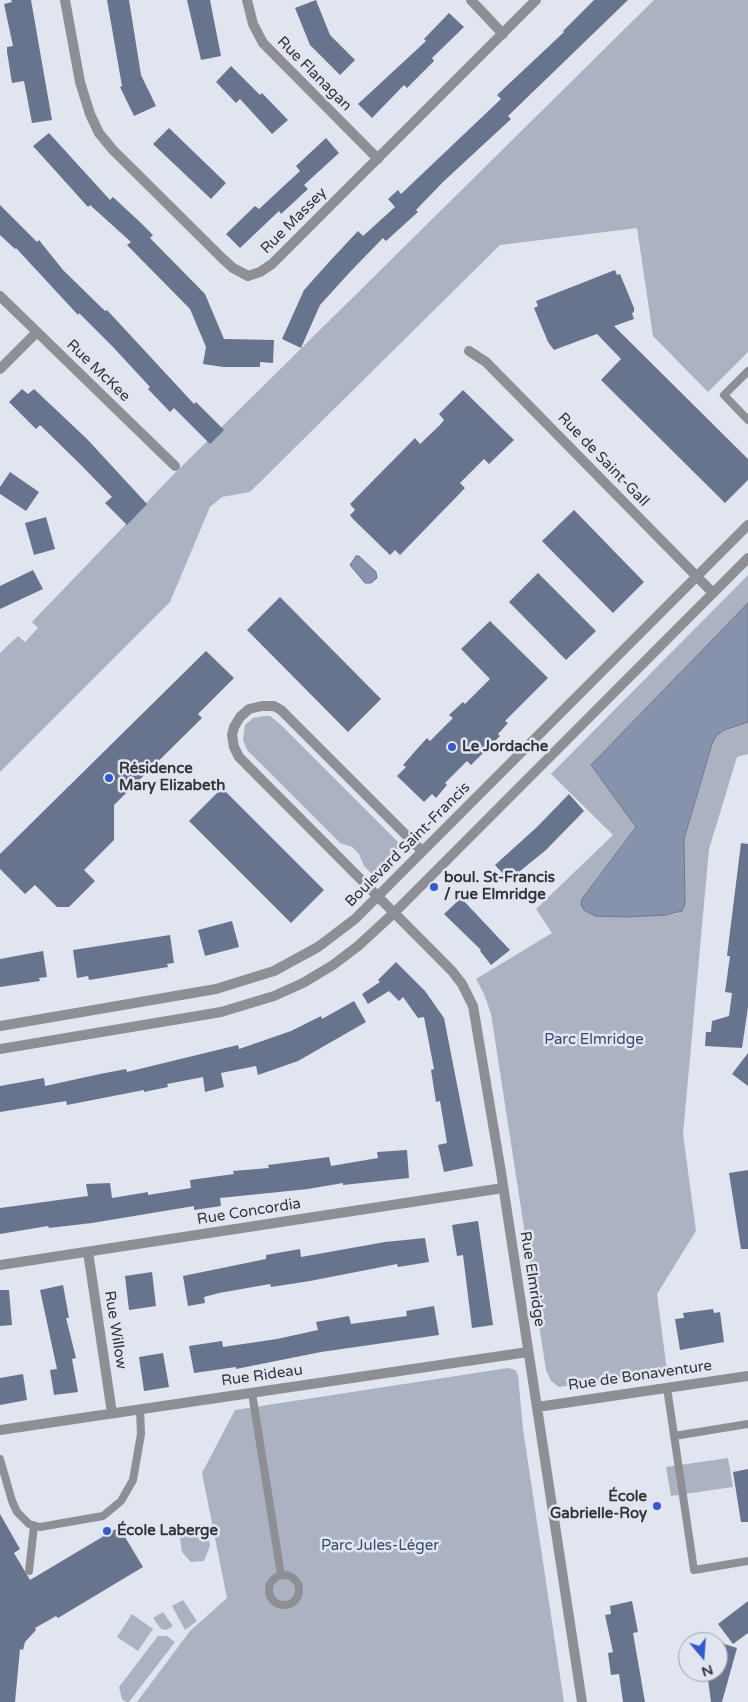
<!DOCTYPE html>
<meta charset="utf-8">
<style>
body{margin:0}
#map{position:relative;width:748px;height:1702px;overflow:hidden;background:#e0e5f0;font-family:"Varela Round",sans-serif}
canvas{display:block}
.north{position:absolute;left:678px;top:1632px;width:50px;height:50px;box-sizing:border-box;background:#e0e5f0;border:1px solid #9a9ea6;border-radius:50%;rotate:162deg;font-size:14px;font-weight:700;line-height:20px;text-align:center;color:#323438}
.north::after{content:'';display:block;margin:auto;width:18px;height:22px;background:#335bcb;clip-path:polygon(50% 0,100% 100%,50% 72%,0 100%)}
</style>
<div id="map">
<canvas width="748" height="1702"></canvas>
<div class="north">N</div>
</div>
<script>
const c = document.querySelector('canvas').getContext('2d');
c.lineJoin = 'round';
function fill(path, color) {
  c.fillStyle = color;
  c.fill(path, 'evenodd');
}
function toPath(rows) {
  const path = new Path2D();
  for (const r of rows) {
    if (r.length === 3) {
      path.moveTo(r[0] + r[2], r[1]);
      path.arc(r[0], r[1], r[2], 0, 2 * Math.PI);
      continue;
    }
    path.moveTo(r[0], r[1]);
    for (let i = 2; i < r.length; i += 2) path.lineTo(r[i], r[i + 1]);
  }
  return path;
}
function strokePath(path, color, width, dash) {
  c.strokeStyle = color;
  c.lineWidth = width;
  c.lineCap = dash ? 'butt' : 'round';
  c.setLineDash(dash || []);
  c.stroke(path);
}
function drawText(font, color, halo, rows, align = 'center') {
  c.font = font + ' "Varela Round",sans-serif';
  c.lineWidth = 5;
  c.setLineDash([]);
  c.textBaseline = 'middle';
  c.strokeStyle = halo;
  c.fillStyle = color;
  for (const [text, x, y, turn = 0] of rows) {
    c.save();
    c.translate(x, y);
    c.rotate((+turn || 0) * Math.PI / 180);
    c.textAlign = isNaN(turn) ? turn : align;
    if (halo) c.strokeText(text, 0, 0);
    c.fillText(text, 0, 0);
    c.restore();
  }
}
fill(toPath([
 [654,0,748,0,748,352,708,392,653,336,637,228,500,245,250,492,222,497,210,507,170,602,0,772,0,653,18,636,25,642,38,628,32,622,172,476],
 [748,575,748,603,591,765,636,827,582,899,581,904,627,917,676,914,685,903,684,839,712,744,716,736,724,730,748,722,748,754,737,757,709,849,683,1134,696,1231,657,1294,667,1371,559,1387,551,1381,546,1370,491,1014,484,994,476,979,552,933,536,909,613,835,551,774],
 [264,716,270,716,281,725,401,845,372,874,364,866,359,854,352,847,340,843,247,750,243,740,245,725,253,718],
 [508,1368,515,1370,518,1375,523,1429,564,1702,137,1702,190,1631,227,1598,202,1473,235,1410],
 [728,1458,733,1487,671,1496,666,1467],
 [198,1526,208,1535,210,1546,204,1561,191,1562,182,1552,179,1531],
 [183,1600,197,1621,185,1630,172,1606],
 [163,1612,173,1626,166,1630,161,1629,153,1618],
 [132,1614,153,1629,138,1651,117,1637],
 [158,1636,167,1636,175,1642,129,1702,126,1702,122,1699,119,1687]
]), '#abb3c3');
const water = toPath([
 [356,556,359,556,376,572,377,578,371,583,365,583,350,565,356,556],
 [748,603,748,722,724,730,716,736,712,744,684,839,685,904,682,911,666,915,627,917,595,916,584,910,581,904,582,899,636,827,591,765,748,603]
]);
fill(water, '#8793ad');
strokePath(water, '#6e768a', 1);
fill(toPath([
 [11,0,31,0,52,120,32,123,24,81,12,83,7,52,7,47,13,46,4,4,12,2],
 [107,0,129,0,141,75,156,106,134,116,120,87,122,86],
 [187,0,210,0,221,56,201,60],
 [316,0,330,35,355,60,340,75,310,45,295,8],
 [594,0,628,0,508,116,511,119,443,182,416,210,418,212,386,241,383,238,350,272,320,305,301,348,282,339,304,290,329,262,358,231,363,236,395,207,388,199,398,190,401,194,501,99,497,95,564,32,563,31],
 [449,13,464,27,432,58,434,61,407,88,404,85,372,118,358,104,426,41,424,39],
 [231,66,260,95,262,93,288,120,272,134,240,99,236,103,216,82],
 [169,128,226,183,211,199,153,144],
 [49,133,110,200,113,197,141,223,153,235,150,238,205,294,224,339,274,340,273,363,260,362,260,367,223,367,203,364,206,347,190,309,127,245,131,242,90,205,88,207,33,146],
 [326,138,339,153,304,185,308,189,281,214,279,211,240,248,226,234,255,206,259,209,300,171,296,166],
 [0,205,37,242,39,240,63,270,105,311,107,310,194,404,196,402,224,430,210,444,174,408,170,412,148,389,150,387,113,347,79,313,78,315,16,248,15,249,0,235],
 [615,270,617,275,620,274,634,308,634,312,632,313,634,319,614,326,748,459,748,480,725,503,601,380,621,359,597,334,554,350,548,342,534,308,538,306,536,301],
 [22,389,28,394,34,389,87,439,147,504,127,525,105,503,112,497,81,465,40,425,36,429,9,402],
 [463,390,514,440,489,464,484,459,460,483,465,488,400,555,395,550,390,555,353,519,350,515,355,510,350,504,415,438,420,444,440,425,444,420,439,414],
 [10,472,39,492,26,511,0,494,0,487],
 [574,510,644,582,613,613,542,541],
 [46,517,55,549,34,555,25,523],
 [33,570,43,589,0,609,0,586],
 [538,573,596,631,566,660,509,602],
 [280,597,381,699,348,732,247,630],
 [490,621,548,678,505,721,508,723,498,734,500,736,471,765,467,761,445,783,447,785,436,798,432,794,424,802,397,776,406,767,403,765,417,749,427,738,430,741,453,718,449,715,463,702,465,704,490,679,461,649],
 [206,651,234,678,198,714,202,718,114,805,114,840,84,870,95,881,69,907,57,907,35,885,25,894,0,869,0,854],
 [222,788,324,890,291,923,189,821],
 [569,794,584,811,546,850,509,880,495,865,537,827],
 [741,843,748,844,748,1007,742,1048,705,1046,706,1032,711,1032,712,1021,729,1016,732,993,725,992,730,956,727,956],
 [461,898,510,950,491,965,480,951,481,950,444,914],
 [232,921,239,947,205,956,198,930],
 [170,935,174,963,167,964,168,967,89,980,88,976,77,978,73,950],
 [43,951,47,977,39,978,40,981,0,987,0,959],
 [396,962,425,991,444,1018,473,1166,444,1172,438,1145,447,1143,440,1101,436,1102,431,1070,434,1069,424,1017,418,1018,403,997,399,1001,389,991,368,1004,362,994,380,982,378,980],
 [354,1001,366,1022,298,1061,258,1075,256,1066,221,1073,224,1087,205,1092,203,1077,167,1084,168,1087,144,1092,144,1090,67,1105,66,1101,0,1112,0,1086,44,1078,45,1086,100,1074,126,1069,127,1072,238,1045,239,1049,291,1031,321,1016,322,1019],
 [748,1053,748,1086,732,1074],
 [407,1150,409,1178,343,1185,343,1183,308,1189,220,1198,221,1206,194,1210,194,1206,92,1223,49,1228,48,1226,0,1234,0,1208,88,1196,86,1184,110,1183,112,1198,148,1192,148,1195,191,1188,190,1180,234,1174,233,1171,269,1168,268,1165,329,1157,331,1166,378,1158,377,1152],
 [748,1170,748,1249,741,1249,729,1173],
 [478,1221,493,1325,472,1328,463,1255,457,1256,452,1225],
 [425,1238,429,1262,398,1267,397,1264,310,1281,271,1287,270,1284,219,1293,204,1297,205,1303,188,1306,183,1276,266,1259,266,1255,300,1249,301,1257,385,1242],
 [152,1272,156,1306,129,1310,125,1276],
 [63,1285,69,1318,66,1318,76,1358,72,1359,78,1392,54,1395,50,1370,57,1369,40,1290],
 [0,1290,9,1290,12,1325,0,1326],
 [434,1306,439,1335,321,1352,236,1369,236,1367,194,1373,189,1346,222,1341,223,1347,277,1339,318,1330,316,1322,349,1316,351,1324,407,1316,406,1311],
 [713,1309,714,1313,720,1312,724,1342,680,1350,675,1319,684,1318,683,1313],
 [163,1353,169,1387,144,1391,139,1357],
 [23,1374,27,1400,0,1405,0,1378],
 [748,1469,748,1522,741,1522,733,1472],
 [0,1514,20,1549,14,1553,30,1580,119,1527,143,1567,58,1618,56,1616,35,1628,36,1630,25,1642,23,1650,20,1649,15,1702,0,1702],
 [632,1601,638,1632,633,1633,645,1702,623,1702,619,1674,611,1675,608,1653,613,1652,605,1615,611,1614,610,1606],
 [748,1601,748,1633,733,1644,718,1624],
 [718,1642,737,1648,722,1702,711,1702,707,1672,718,1672]
]), '#68748d');
strokePath(toPath([
 [748,371,724,395,748,420],
 [667,1388,694,1570,748,1561],
 [252,1393,281,1575],
 [674,1436,748,1424],
 [0,1459,12,1501,17,1512,29,1524,40,1527,103,1516,121,1501,133,1480,141,1434,140,1409],
 [29,1571,34,1526],
 [284,1590,15]
]), '#8d8f94', 8);
strokePath(toPath([
 [65,0,80,82,90,114,99,133,113,150,223,259,233,268,248,276,260,272,272,264,536,0],
 [247,0,253,24,263,43,378,159],
 [471,0,503,34],
 [0,296,175,466],
 [469,351,486,362,713,593],
 [0,369,36,333],
 [422,851,281,710,274,706,262,706,249,709,240,717,234,727,232,735,234,747,239,757,452,971,462,984,473,1006,501,1172,582,1702],
 [88,1252,112,1413],
 [0,1265,503,1188],
 [537,1407,748,1376],
 [0,1430,528,1352]
]), '#8d8f94', 10);
strokePath(toPath([
 [0,1026,216,989,274,971,318,947,355,919,748,525],
 [0,1049,221,1012,274,996,303,983,333,965,358,946,395,912,748,558]
]), '#8d8f94', 10);
for (const [x, y, r, color] of [
 [452,747,5,"#335bcb"],
 [109,778,5,"#335bcb"],
 [434,887,5,"#335bcb"],
 [657,1506,5,"#335bcb"],
 [107,1531,5,"#335bcb"]
]) {
  const dot = new Path2D();
  dot.arc(x, y, r, 0, 2 * Math.PI);
  c.fillStyle = color;
  c.fill(dot);
  strokePath(dot, '#e0e5f0', 2);
}
drawText('15px', '#323438', '#e0e5f0', [
 ["Rue Flanagan",314,74,45],
 ["Rue Massey",294,221,-45],
 ["Rue McKee",98,371,44],
 ["Rue de Saint-Gall",603,460,46],
 ["Boulevard Saint-Francis",408,845,-45],
 ["Rue Concordia",249,1212,-9],
 ["Rue Elmridge",532,1279,81],
 ["Rue Willow",115,1330,81],
 ["Rue Rideau",262,1376,-8],
 ["Rue de Bonaventure",640,1376,-8]
]);
drawText('bold 15px', '#323438', '#e0e5f0', [
 ["Le Jordache",462,747],
 ["Résidence",119,769],
 ["Mary Elizabeth",119,786],
 ["boul. St-Francis",444,878],
 ["/ rue Elmridge",444,895],
 ["École",647,1497,"right"],
 ["Gabrielle-Roy",647,1514,"right"],
 ["École Laberge",117,1531]
], 'left');
drawText('15px', '#374970', '#e0e5f0', [
 ["Parc Elmridge",594,1040],
 ["Parc Jules-Léger",380,1546]
]);
</script>
